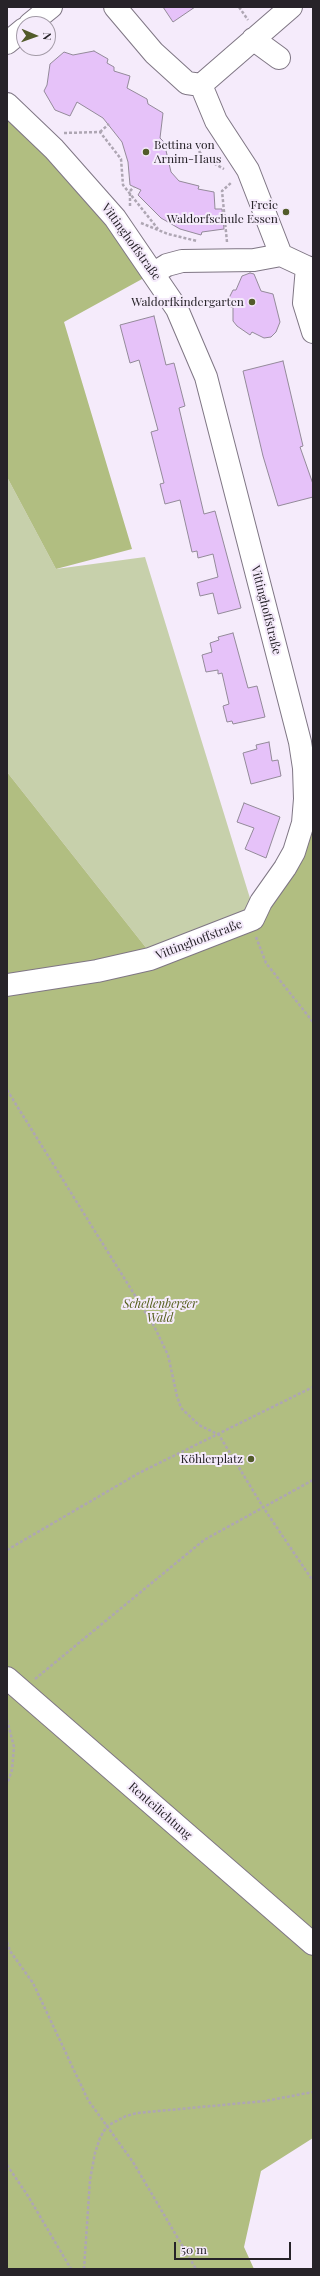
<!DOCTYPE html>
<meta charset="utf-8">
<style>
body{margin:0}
#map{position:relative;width:320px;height:2276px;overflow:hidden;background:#f5ebfb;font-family:"Playfair Display",serif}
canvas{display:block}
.frame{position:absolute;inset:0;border:8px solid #272329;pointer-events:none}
.north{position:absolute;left:16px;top:16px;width:40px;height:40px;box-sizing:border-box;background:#f5ebfb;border:1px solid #a39ba7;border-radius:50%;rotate:92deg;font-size:11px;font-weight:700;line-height:16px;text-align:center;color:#272329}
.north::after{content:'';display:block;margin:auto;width:14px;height:18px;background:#525b2a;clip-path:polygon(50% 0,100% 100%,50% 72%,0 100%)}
.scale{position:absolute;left:174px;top:2242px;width:117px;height:18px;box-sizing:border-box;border:2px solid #272329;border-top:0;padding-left:5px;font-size:12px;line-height:14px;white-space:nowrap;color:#272329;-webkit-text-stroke:3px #f5ebfb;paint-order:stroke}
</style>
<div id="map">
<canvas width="320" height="2276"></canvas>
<div class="frame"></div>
<div class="north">N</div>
<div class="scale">50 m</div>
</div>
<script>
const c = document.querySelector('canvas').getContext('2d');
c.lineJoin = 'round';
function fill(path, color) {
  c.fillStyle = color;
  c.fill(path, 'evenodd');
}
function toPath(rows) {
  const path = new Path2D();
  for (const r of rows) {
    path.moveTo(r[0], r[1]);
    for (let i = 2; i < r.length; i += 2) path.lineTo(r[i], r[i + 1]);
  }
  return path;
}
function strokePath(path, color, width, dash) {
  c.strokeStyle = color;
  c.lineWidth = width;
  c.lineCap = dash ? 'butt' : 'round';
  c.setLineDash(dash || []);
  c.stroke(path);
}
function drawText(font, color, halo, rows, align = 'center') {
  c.font = font + ' "Playfair Display",serif';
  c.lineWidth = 4;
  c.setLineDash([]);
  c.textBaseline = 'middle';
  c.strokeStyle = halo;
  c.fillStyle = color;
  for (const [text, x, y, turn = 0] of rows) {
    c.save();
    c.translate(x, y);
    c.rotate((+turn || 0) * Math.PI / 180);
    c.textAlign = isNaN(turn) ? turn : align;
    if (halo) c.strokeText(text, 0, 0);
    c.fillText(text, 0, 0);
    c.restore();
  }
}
fill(toPath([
 [7,477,56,569,145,557,257,921,151,954,7,772]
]), '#c7d0ab');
fill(toPath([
 [7,106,153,273,64,322,132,549,56,569,7,477],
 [7,772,151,954,257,921,313,814,313,2138,261,2171,244,2247,254,2269,7,2269]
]), '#b1be81');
const building = toPath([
 [163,7,195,7,173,22,163,7],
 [94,51,108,59,107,63,114,67,114,71,130,76,127,88,147,99,148,104,163,113,160,138,164,142,171,172,179,181,199,186,198,189,214,192,215,209,222,209,224,229,202,232,201,235,180,229,161,218,138,195,141,190,130,185,128,162,122,142,103,118,77,102,70,116,55,110,44,91,47,85,50,64,64,52,73,55,94,51],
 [250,273,254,274,261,291,273,294,280,322,276,332,271,337,264,338,252,332,250,335,237,326,233,321,233,307,230,307,229,298,233,290,236,290,242,276,250,273],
 [154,316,166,365,174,363,185,406,179,408,204,514,215,511,241,608,218,614,213,593,200,596,197,583,218,577,213,554,198,558,197,551,192,552,180,500,165,504,160,484,164,483,151,432,158,430,139,360,130,363,120,325,154,316],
 [283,361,303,446,300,447,313,484,313,497,278,506,263,456,243,371,283,361],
 [233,633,248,688,257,686,265,717,233,724,232,721,227,722,223,706,229,704,222,673,218,674,218,670,206,672,202,655,212,652,210,643,219,640,218,637,233,633],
 [269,742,272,761,278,760,281,776,251,784,243,753,257,749,256,745,269,742],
 [244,803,280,817,266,858,245,849,254,828,237,822,244,803]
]);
fill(building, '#e6c2f9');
strokePath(building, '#938a99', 1);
const minor = toPath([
 [115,7,154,53,187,83,201,85,216,121,248,170,281,255,313,270],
 [30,24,51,7],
 [253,39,279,58],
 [7,43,24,29],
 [201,85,291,7],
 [7,104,54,149,115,218,177,309,206,377,300,742,304,768,305,799,303,823,294,852,285,868,261,902,253,919,150,959,97,971,7,985],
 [307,267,304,303,313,332],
 [154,273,167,265,182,261,254,260,281,255],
 [7,1678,313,1944]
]);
strokePath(minor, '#7f7684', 24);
strokePath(toPath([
 [239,7,248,20],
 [100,132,109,124],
 [64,133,100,132,121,159,123,185,158,229],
 [199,151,203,157,224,169],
 [130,206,130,191,134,187],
 [141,223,168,234,197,241],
 [227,242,222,191,232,182],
 [256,937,266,963,313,1022],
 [7,1090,154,1326,168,1355,177,1396,181,1408,199,1425,219,1435,263,1507,313,1581],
 [7,1550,139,1473,313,1387],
 [35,1679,204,1540,313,1480],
 [7,1720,14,1747,12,1770,7,1784],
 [7,1942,10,1951,33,1983,88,2100,133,2162,196,2269],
 [7,2165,28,2196,71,2269],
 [84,2269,90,2180,95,2153,100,2138,107,2126,126,2116,137,2113,265,2101,313,2092]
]), '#aea6b3', 2.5, [3, 2]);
strokePath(minor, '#fff', 22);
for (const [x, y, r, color] of [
 [146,152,4,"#525b2a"],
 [286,212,4,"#525b2a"],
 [252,302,4,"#525b2a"],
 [251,1459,4,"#525b2a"]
]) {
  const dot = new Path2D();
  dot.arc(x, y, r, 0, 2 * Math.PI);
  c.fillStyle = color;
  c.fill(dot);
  strokePath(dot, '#f5ebfb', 1.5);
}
drawText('12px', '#272329', '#f5ebfb', [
 ["Bettina von",154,145,"left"],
 ["Arnim-Haus",154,159,"left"],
 ["Freie",278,205],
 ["Waldorfschule Essen",278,219],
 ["Waldorfkindergarten",244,302],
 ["Köhlerplatz",243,1459]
], 'right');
drawText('12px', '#272329', '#f5ebfb', [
 ["Vittinghoffstraße",131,242,54],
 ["Vittinghoffstraße",266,610,76],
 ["Vittinghoffstraße",199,940,-21],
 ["Renteilichtung",160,1811,41]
]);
drawText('italic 12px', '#545e1c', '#f5ebfb', [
 ["Schellenberger",160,1304],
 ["Wald",160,1318]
]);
</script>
